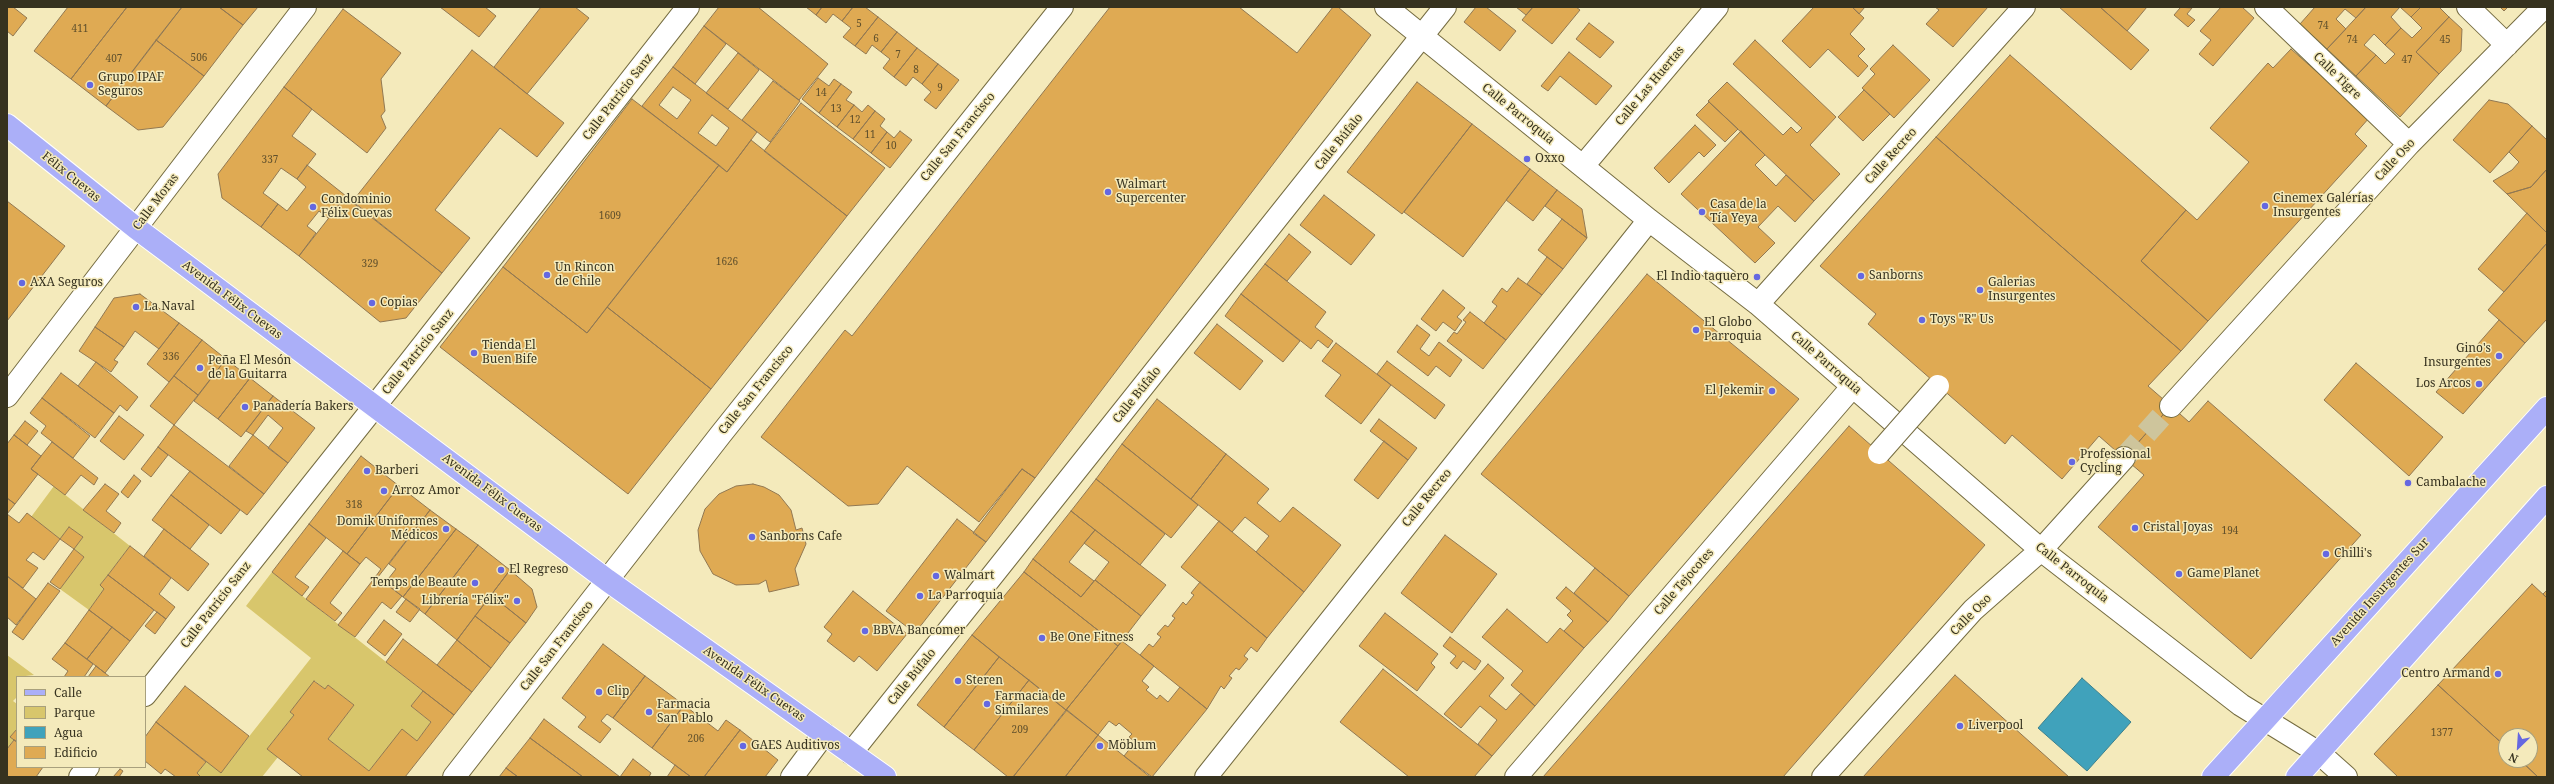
<!DOCTYPE html>
<meta charset="utf-8">
<style>
body{margin:0}
#map{position:relative;width:2554px;height:784px;overflow:hidden;background:#f4eabb;font-family:"Noto Serif",serif}
canvas{display:block}
.frame{position:absolute;inset:0;border:8px solid #36321f;pointer-events:none}
.legend{position:absolute;left:16px;top:676px;width:130px;height:92px;box-sizing:border-box;background:#f4eabb;border:1px solid #a8a07d;margin:0;padding:5px 7px;list-style:none;font-size:12px;color:#36321f}
.legend li{display:flex;align-items:center;gap:8px;height:20px}
.legend b{width:20px;border:1px solid #a8a07d}
.north{position:absolute;left:2498px;top:728px;width:40px;height:40px;box-sizing:border-box;background:#f4eabb;border:1px solid #a8a07d;border-radius:50%;rotate:205deg;font-size:11px;font-weight:700;line-height:16px;text-align:center;color:#36321f}
.north::after{content:'';display:block;margin:auto;width:14px;height:18px;background:#6568e1;clip-path:polygon(50% 0,100% 100%,50% 72%,0 100%)}
</style>
<div id="map">
<canvas width="2554" height="784"></canvas>
<div class="frame"></div>
<ul class="legend">
<li><b style="height:5px;background:#abaff8"></b>Calle</li>
<li><b style="height:11px;background:#d8c66c"></b>Parque</li>
<li><b style="height:11px;background:#40a2bb"></b>Agua</li>
<li><b style="height:11px;background:#dfaa53"></b>Edificio</li>
</ul>
<div class="north">N</div>
</div>
<script>
const c = document.querySelector('canvas').getContext('2d');
c.lineJoin = 'round';
function fill(path, color) {
  c.fillStyle = color;
  c.fill(path, 'evenodd');
}
function toPath(rows) {
  const path = new Path2D();
  for (const r of rows) {
    path.moveTo(r[0], r[1]);
    for (let i = 2; i < r.length; i += 2) path.lineTo(r[i], r[i + 1]);
  }
  return path;
}
function strokePath(path, color, width, dash) {
  c.strokeStyle = color;
  c.lineWidth = width;
  c.lineCap = dash ? 'butt' : 'round';
  c.setLineDash(dash || []);
  c.stroke(path);
}
function drawText(font, color, halo, rows, align = 'center') {
  c.font = font + ' "Noto Serif",serif';
  c.lineWidth = 3;
  c.setLineDash([]);
  c.textBaseline = 'middle';
  c.strokeStyle = halo;
  c.fillStyle = color;
  for (const [text, x, y, turn = 0] of rows) {
    c.save();
    c.translate(x, y);
    c.rotate((+turn || 0) * Math.PI / 180);
    c.textAlign = isNaN(turn) ? turn : align;
    if (halo) c.strokeText(text, 0, 0);
    c.fillText(text, 0, 0);
    c.restore();
  }
}
fill(toPath([
 [54,486,130,546,100,585,104,589,89,610,60,589,84,557,74,549,83,537,69,527,60,539,31,517],
 [272,572,423,691,411,706,431,722,417,741,402,730,369,771,328,739,354,705,328,685,325,689,315,681,290,712,294,715,267,749,278,757,262,777,201,777,197,773,207,761,221,772,311,658,246,606],
 [7,655,34,675,17,677,17,697,13,701,17,704,17,729,11,737,14,740,7,749]
]), '#d8c66c');
const water = toPath([
 [2082,678,2131,722,2087,771,2038,728,2082,678]
]);
fill(water, '#40a2bb');
strokePath(water, '#3d808c', 1);
const building = toPath([
 [7,7,13,7,27,18,13,36,7,31,7,7],
 [68,7,127,7,71,79,34,51,68,7],
 [127,7,182,7,106,106,71,79,127,7],
 [182,7,219,7,243,25,204,76,156,40,182,7],
 [219,7,258,7,243,25,219,7],
 [440,7,485,7,496,16,479,37,440,7],
 [541,7,575,7,589,18,527,94,494,67,541,7],
 [719,7,758,7,828,64,799,100,704,26,719,7],
 [806,7,822,7,816,15,806,7],
 [822,7,853,7,842,21,833,14,826,23,816,15,822,7],
 [853,7,865,7,878,17,855,46,843,37,851,28,842,21,853,7],
 [1110,7,1239,7,1297,53,1333,7,1338,7,1371,35,1035,478,1022,469,979,522,907,466,878,504,848,506,761,437,845,330,852,336,1110,7],
 [1476,7,1486,7,1516,31,1500,51,1464,22,1476,7],
 [1516,7,1533,7,1526,15,1516,7],
 [1533,7,1576,7,1580,10,1552,44,1522,20,1533,7],
 [1814,7,1852,7,1864,18,1850,34,1865,49,1858,56,1868,66,1858,77,1828,49,1810,68,1782,41,1814,7],
 [1852,7,1865,7,1859,14,1852,7],
 [1935,7,1988,7,1953,47,1926,24,1939,10,1935,7],
 [2059,7,2100,7,2149,50,2131,70,2059,7],
 [2100,7,2147,7,2127,31,2100,7],
 [2178,7,2192,8,2187,14,2195,20,2188,27,2174,15,2180,8,2178,7],
 [2221,7,2242,7,2254,18,2213,66,2199,54,2211,40,2200,31,2221,7],
 [2315,7,2366,7,2356,18,2345,9,2336,19,2346,29,2327,49,2300,24,2315,7],
 [2366,7,2400,7,2391,17,2401,28,2385,45,2374,34,2364,45,2376,55,2356,76,2327,49,2366,7],
 [2400,7,2421,7,2411,17,2400,7],
 [2421,7,2439,7,2449,17,2416,52,2439,74,2400,117,2356,76,2376,55,2385,64,2395,54,2385,45,2401,28,2412,38,2422,28,2411,17,2421,7],
 [2500,7,2508,7,2504,11,2500,7],
 [343,9,401,53,381,79,385,111,381,116,386,128,367,153,284,87,343,9],
 [878,17,897,32,881,52,872,45,866,54,855,46,878,17],
 [2449,17,2462,29,2461,51,2439,74,2416,52,2449,17],
 [1589,23,1614,42,1600,58,1576,39,1589,23],
 [704,26,726,44,695,84,673,67,704,26],
 [897,32,917,48,894,77,883,68,890,59,881,52,897,32],
 [156,40,204,76,163,127,138,130,106,106,156,40],
 [1755,40,1836,117,1810,145,1840,174,1814,201,1708,101,1727,82,1783,135,1791,127,1797,133,1802,128,1733,64,1755,40],
 [1893,45,1930,80,1894,118,1862,88,1875,74,1870,69,1893,45],
 [917,48,938,64,922,84,913,77,906,86,894,77,917,48],
 [2291,49,2369,118,2355,134,2367,146,2208,321,2141,261,2186,210,2197,220,2249,162,2210,128,2268,63,2273,68,2291,49],
 [472,50,564,123,537,157,500,128,435,210,470,238,442,273,352,202,472,50],
 [1569,52,1612,86,1596,105,1560,76,1548,91,1541,86,1569,52],
 [738,53,759,70,728,109,706,93,738,53],
 [2010,55,2186,210,2141,261,2208,321,2181,351,1936,137,2010,55],
 [938,64,959,80,936,109,924,100,931,92,922,84,938,64],
 [673,67,757,132,727,172,642,106,673,67],
 [673,87,691,100,677,119,659,105,673,87],
 [712,115,729,128,716,146,698,133,712,115],
 [818,78,829,86,834,79,841,84,819,113,802,99,818,78],
 [773,81,800,101,770,142,742,120,773,81],
 [1417,82,1472,124,1402,214,1347,172,1417,82],
 [841,84,852,92,846,100,854,105,837,127,819,113,841,84],
 [284,87,312,109,292,136,316,154,297,179,281,168,263,193,278,204,261,227,222,198,218,174,284,87],
 [1864,90,1890,114,1863,141,1838,117,1864,90],
 [632,99,719,165,587,333,503,267,632,99],
 [2489,100,2508,104,2532,126,2490,173,2453,140,2489,100],
 [1709,102,1738,129,1725,142,1696,115,1709,102],
 [801,103,885,168,847,216,764,151,801,103],
 [854,105,862,112,868,105,875,111,853,139,837,127,854,105],
 [875,111,885,119,880,126,887,132,871,153,853,139,875,111],
 [1472,124,1530,169,1463,257,1404,212,1472,124],
 [1695,125,1716,145,1704,157,1699,152,1669,183,1654,168,1695,125],
 [2532,126,2547,140,2547,169,2531,187,2507,194,2493,181,2512,170,2519,162,2509,152,2532,126],
 [900,131,912,140,890,168,871,153,887,132,894,138,900,131],
 [1741,131,1765,155,1755,165,1776,186,1786,175,1814,201,1795,222,1778,206,1758,227,1775,243,1755,263,1681,194,1741,131],
 [1936,137,2181,351,2148,386,2171,406,2124,458,2099,436,2062,479,2012,435,2005,444,1868,324,1876,314,1820,266,1936,137],
 [751,140,847,216,711,389,607,307,719,165,727,172,751,140],
 [307,165,346,196,328,218,319,211,307,226,316,233,299,256,261,227,278,204,287,211,306,187,297,179,307,165],
 [1530,169,1557,190,1533,221,1506,200,1530,169],
 [2547,169,2547,233,2507,194,2531,187,2547,169],
 [1557,190,1582,209,1587,238,1545,206,1557,190],
 [1324,195,1375,235,1351,265,1300,225,1324,195],
 [346,196,442,273,406,318,380,322,299,256,346,196],
 [7,201,65,246,7,321,7,201],
 [2527,213,2547,233,2547,243,2504,292,2478,269,2527,213],
 [1562,219,1587,238,1563,269,1538,250,1562,219],
 [1289,234,1311,252,1287,281,1265,264,1289,234],
 [2547,243,2547,319,2525,343,2488,310,2547,243],
 [1547,257,1563,269,1542,295,1527,284,1547,257],
 [1265,264,1326,312,1315,327,1333,341,1328,348,1318,340,1311,349,1241,294,1265,264],
 [503,267,587,333,607,307,711,389,628,494,440,347,503,267],
 [1647,274,1799,399,1629,596,1481,474,1647,274],
 [1518,278,1542,295,1506,340,1484,323,1497,306,1492,302,1502,288,1507,292,1518,278],
 [1443,290,1465,308,1457,317,1462,321,1455,331,1443,322,1436,331,1421,319,1443,290],
 [140,294,179,323,159,349,135,331,124,347,95,327,114,298,140,294],
 [1241,294,1300,341,1283,362,1225,316,1241,294],
 [1470,312,1506,340,1483,369,1447,341,1454,332,1457,334,1466,322,1463,320,1470,312],
 [2499,320,2525,343,2463,414,2436,392,2499,320],
 [179,323,202,340,169,382,147,364,179,323],
 [1217,324,1263,361,1240,390,1194,353,1217,324],
 [1417,325,1430,335,1420,349,1429,356,1439,342,1462,360,1450,377,1436,366,1428,376,1397,352,1417,325],
 [95,327,124,347,114,360,118,362,111,372,79,351,95,327],
 [202,340,226,359,198,395,174,376,202,340],
 [1336,343,1391,385,1361,424,1325,396,1341,375,1322,361,1336,343],
 [226,359,250,378,218,419,194,401,226,359],
 [1387,361,1445,405,1435,419,1377,374,1387,361],
 [96,362,138,397,127,411,120,405,114,413,78,386,96,362],
 [2356,363,2443,437,2409,476,2324,400,2356,363],
 [61,373,114,413,95,438,42,398,61,373],
 [174,376,198,395,174,425,150,406,174,376],
 [250,378,273,396,241,437,218,419,250,378],
 [273,396,315,428,288,463,268,448,283,428,268,415,253,435,246,431,273,396],
 [42,398,90,436,73,458,41,433,46,426,30,413,42,398],
 [1157,399,1226,454,1191,499,1122,444,1157,399],
 [2208,401,2361,535,2251,659,2098,527,2144,475,2124,458,2171,406,2189,422,2208,401],
 [119,416,144,435,124,460,100,441,119,416],
 [1379,419,1417,448,1408,460,1370,431,1379,419],
 [25,421,38,431,27,445,14,435,25,421],
 [174,425,264,494,247,515,158,447,174,425],
 [1849,426,1985,545,1783,777,1543,777,1849,426],
 [14,435,41,456,31,469,38,474,15,504,7,498,7,444,14,435],
 [253,435,288,463,264,494,229,466,253,435],
 [1384,441,1408,460,1378,499,1354,480,1384,441],
 [52,442,98,478,94,485,81,475,65,495,31,469,52,442],
 [1122,444,1198,505,1171,538,1096,479,1122,444],
 [158,447,168,455,151,477,141,469,158,447],
 [1226,454,1269,489,1257,503,1280,522,1293,507,1341,545,1304,592,1256,552,1269,536,1245,517,1232,532,1191,499,1226,454],
 [361,456,399,486,347,554,309,524,361,456],
 [1022,469,1035,478,986,542,973,533,1022,469],
 [190,471,240,510,221,534,171,495,190,471],
 [134,475,141,481,128,498,121,492,134,475],
 [1096,479,1165,534,1140,565,1071,511,1096,479],
 [105,484,119,494,106,511,121,523,114,533,83,510,105,484],
 [753,484,764,487,779,495,791,510,796,530,802,528,806,544,795,569,799,585,769,592,766,580,759,584,736,585,713,574,700,551,698,530,705,509,719,494,736,486,753,484],
 [399,486,430,510,378,577,376,576,381,569,366,557,360,564,347,554,399,486],
 [171,495,209,525,190,549,152,520,171,495],
 [7,498,15,504,7,514,19,523,27,513,60,539,44,560,33,552,26,560,38,568,23,588,7,576,7,498],
 [430,510,456,529,403,597,385,583,396,569,389,564,430,510],
 [1071,511,1095,530,1069,562,1094,581,1081,597,1033,559,1071,511],
 [957,519,986,542,915,633,886,611,957,519],
 [1219,521,1304,592,1267,638,1181,567,1219,521],
 [309,524,326,538,295,577,309,587,302,596,272,572,309,524],
 [69,527,83,537,74,549,60,539,69,527],
 [164,529,209,564,188,591,144,556,164,529],
 [456,529,478,545,425,614,403,597,456,529],
 [1095,530,1166,585,1141,616,1095,580,1109,562,1084,543,1095,530],
 [1445,535,1497,574,1452,633,1401,593,1445,535],
 [478,545,510,570,457,640,425,614,478,545],
 [130,546,171,578,159,594,175,607,166,619,108,575,130,546],
 [74,549,84,557,60,589,50,582,74,549],
 [343,551,360,564,330,603,342,613,335,621,306,599,343,551],
 [1033,559,1081,597,1095,580,1141,616,1118,646,1024,572,1033,559],
 [1595,568,1629,596,1608,622,1574,593,1595,568],
 [510,570,532,589,537,607,526,623,491,595,510,570],
 [1024,572,1118,646,1066,710,972,635,1024,572],
 [108,575,154,610,130,641,89,610,104,589,100,585,108,575],
 [7,576,36,599,16,625,7,617,7,576],
 [376,576,402,596,391,609,382,602,355,637,338,625,376,576],
 [1200,582,1267,638,1257,652,1251,647,1244,656,1248,659,1239,670,1236,668,1229,676,1232,678,1224,689,1221,686,1207,709,1140,655,1149,644,1153,647,1161,637,1157,634,1165,625,1168,627,1175,618,1172,616,1183,602,1186,605,1194,595,1191,593,1200,582],
 [48,583,60,591,23,640,12,632,48,583],
 [2532,584,2547,598,2547,777,2538,777,2520,760,2530,760,2530,736,2506,736,2506,747,2438,685,2532,584],
 [1566,587,1608,622,1584,648,1564,631,1573,621,1567,615,1571,611,1556,598,1566,587],
 [2547,590,2547,598,2543,594,2547,590],
 [853,591,907,634,877,671,859,656,854,662,827,641,832,634,824,627,853,591],
 [491,595,526,623,510,643,475,616,491,595],
 [406,599,420,609,410,622,396,612,406,599],
 [1507,609,1547,643,1560,628,1584,648,1535,706,1511,685,1523,671,1482,637,1507,609],
 [89,610,112,627,87,659,65,643,89,610],
 [157,612,166,619,155,634,145,626,157,612],
 [1385,613,1438,654,1431,663,1435,667,1417,691,1359,646,1385,613],
 [475,616,510,643,491,668,457,640,475,616],
 [384,620,402,634,385,656,367,642,384,620],
 [112,627,130,641,105,673,87,659,112,627],
 [972,635,999,657,944,727,917,705,972,635],
 [1450,637,1481,661,1475,670,1463,661,1457,669,1450,663,1456,656,1443,646,1450,637],
 [403,639,472,692,454,715,386,662,403,639],
 [457,640,491,668,472,692,437,665,457,640],
 [1122,641,1154,666,1142,681,1149,687,1146,690,1157,699,1160,695,1168,702,1180,687,1207,709,1152,777,1124,756,1135,742,1129,737,1132,734,1119,723,1116,726,1109,721,1098,735,1066,710,1122,641],
 [65,643,93,664,84,677,64,677,68,671,52,659,65,643],
 [603,644,645,676,613,718,607,714,601,721,611,729,600,743,578,727,586,717,562,698,603,644],
 [999,657,1029,680,974,750,944,727,999,657],
 [1488,664,1504,678,1489,696,1506,710,1521,693,1535,706,1492,756,1478,744,1497,720,1480,706,1461,728,1444,714,1488,664],
 [96,666,105,673,110,677,88,677,96,666],
 [1383,669,1492,756,1474,777,1409,777,1340,722,1383,669],
 [1955,675,2069,777,1863,777,1955,675],
 [645,676,684,705,652,748,613,718,645,676],
 [1029,680,1066,710,1013,777,1008,777,974,750,1029,680],
 [314,681,325,689,328,685,354,705,328,739,369,771,402,729,417,741,431,722,411,706,423,691,454,715,405,777,303,777,267,749,294,715,290,712,314,681],
 [2438,685,2506,747,2506,760,2520,760,2538,777,2398,777,2374,754,2438,685],
 [185,686,249,736,221,773,156,722,185,686],
 [684,705,718,731,726,720,740,730,704,777,691,777,652,748,684,705],
 [1067,710,1098,735,1065,777,1013,777,1067,710],
 [544,719,620,777,583,777,530,738,544,719],
 [156,722,206,762,197,773,201,777,176,777,165,769,161,774,145,761,145,737,156,722],
 [17,729,17,742,10,737,17,729],
 [740,730,778,760,765,777,704,777,740,730],
 [1098,735,1150,777,1065,777,1098,735],
 [530,738,583,777,518,777,506,768,530,738],
 [14,740,17,742,17,767,43,767,36,777,7,777,7,749,14,740],
 [633,759,651,773,649,777,620,777,633,759],
 [675,765,691,777,667,777,675,765],
 [506,768,518,777,499,777,506,768],
 [120,769,123,771,119,777,113,777,120,769]
]);
fill(building, '#dfaa53');
strokePath(building, '#917852', 1);
strokePath(toPath([
 [2124,458,2171,406]
]), '#cec59c', 22, [22, 11]);
const minor = toPath([
 [1386,7,1649,220,1758,304,2041,550,2241,705,2319,753,2346,777],
 [2266,7,2409,144],
 [2468,7,2507,45],
 [1583,166,1717,7],
 [1758,304,2024,7],
 [7,396,305,7],
 [2171,406,2409,144,2544,7],
 [145,695,409,363,688,7],
 [851,753,1445,7],
 [80,777,88,767],
 [454,777,721,434,1062,7],
 [792,777,824,734],
 [1206,777,1649,220],
 [1516,777,1853,386],
 [1823,777,1973,610,2041,550,2124,458]
]);
const major = toPath([
 [7,125,136,228,607,580,885,777],
 [2213,777,2547,408],
 [2297,777,2547,497]
]);
strokePath(minor, '#756c41', 24);
strokePath(major, '#fff', 24);
strokePath(minor, '#fff', 22);
strokePath(major, '#abaff8', 22);
const minorBridge = toPath([
 [1879,453,1938,386]
]);
strokePath(minorBridge, '#756c41', 24, []);
strokePath(minorBridge, '#fff', 22);
for (const [x, y, r, color] of [
 [90,85,4,"#6568e1"],
 [1527,159,4,"#6568e1"],
 [1108,192,4,"#6568e1"],
 [2265,206,4,"#6568e1"],
 [313,207,4,"#6568e1"],
 [1702,212,4,"#6568e1"],
 [547,275,4,"#6568e1"],
 [1861,276,4,"#6568e1"],
 [1757,277,4,"#6568e1"],
 [22,283,4,"#6568e1"],
 [1980,290,4,"#6568e1"],
 [372,303,4,"#6568e1"],
 [136,307,4,"#6568e1"],
 [1922,320,4,"#6568e1"],
 [1696,330,4,"#6568e1"],
 [474,353,4,"#6568e1"],
 [2499,356,4,"#6568e1"],
 [200,368,4,"#6568e1"],
 [2479,384,4,"#6568e1"],
 [1772,391,4,"#6568e1"],
 [245,407,4,"#6568e1"],
 [2072,462,4,"#6568e1"],
 [367,471,4,"#6568e1"],
 [2408,483,4,"#6568e1"],
 [384,491,4,"#6568e1"],
 [2135,528,4,"#6568e1"],
 [446,529,4,"#6568e1"],
 [752,537,4,"#6568e1"],
 [2326,554,4,"#6568e1"],
 [501,570,4,"#6568e1"],
 [2179,574,4,"#6568e1"],
 [936,576,4,"#6568e1"],
 [475,583,4,"#6568e1"],
 [920,596,4,"#6568e1"],
 [517,601,4,"#6568e1"],
 [865,631,4,"#6568e1"],
 [1042,638,4,"#6568e1"],
 [2498,674,4,"#6568e1"],
 [958,681,4,"#6568e1"],
 [599,692,4,"#6568e1"],
 [987,704,4,"#6568e1"],
 [649,712,4,"#6568e1"],
 [1960,726,4,"#6568e1"],
 [743,746,4,"#6568e1"],
 [1100,746,4,"#6568e1"]
]) {
  const dot = new Path2D();
  dot.arc(x, y, r, 0, 2 * Math.PI);
  c.fillStyle = color;
  c.fill(dot);
  strokePath(dot, '#f4eabb', 1.5);
}
drawText('10px', '#60502c', null, [
 ["5",859,24],
 ["74",2323,26],
 ["411",80,29],
 ["6",876,39],
 ["74",2352,40],
 ["45",2445,40],
 ["7",898,55],
 ["506",199,58],
 ["407",114,59],
 ["47",2407,60],
 ["8",916,70],
 ["9",940,88],
 ["14",821,93],
 ["13",836,109],
 ["12",855,120],
 ["11",870,135],
 ["10",891,146],
 ["337",270,160],
 ["1609",610,216],
 ["1626",727,262],
 ["329",370,264],
 ["336",171,357],
 ["318",354,505],
 ["194",2230,531],
 ["209",1020,730],
 ["1377",2442,733],
 ["206",696,739]
]);
drawText('12px', '#36321f', '#f4eabb', [
 ["Calle Tigre",2337,76,44],
 ["Calle Las Huertas",1650,86,-50],
 ["Calle Patricio Sanz",618,97,-52],
 ["Calle Parroquia",1518,114,39],
 ["Calle San Francisco",958,137,-51],
 ["Calle Búfalo",1339,142,-51],
 ["Calle Recreo",1891,156,-48],
 ["Calle Oso",2395,160,-47],
 ["Félix Cuevas",71,177,39],
 ["Calle Moras",156,202,-53],
 ["Avenida Félix Cuevas",232,300,37],
 ["Calle Patricio Sanz",418,352,-51],
 ["Calle Parroquia",1826,363,41],
 ["Calle San Francisco",756,390,-51],
 ["Calle Búfalo",1137,395,-51],
 ["Avenida Félix Cuevas",492,493,37],
 ["Calle Recreo",1427,498,-51],
 ["Calle Parroquia",2072,573,38],
 ["Calle Tejocotes",1684,582,-49],
 ["Avenida Insurgentes Sur",2380,592,-48],
 ["Calle Patricio Sanz",216,605,-52],
 ["Calle Oso",1971,615,-45],
 ["Calle San Francisco",557,646,-52],
 ["Calle Búfalo",912,677,-51],
 ["Avenida Félix Cuevas",754,684,35]
]);
drawText('12px', '#36321f', '#f4eabb', [
 ["Grupo IPAF",98,78],
 ["Seguros",98,92],
 ["Oxxo",1535,159],
 ["Walmart",1116,185],
 ["Supercenter",1116,199],
 ["Cinemex Galerías",2273,199],
 ["Insurgentes",2273,213],
 ["Condominio",321,200],
 ["Félix Cuevas",321,214],
 ["Casa de la",1710,205],
 ["Tía Yeya",1710,219],
 ["Un Rincon",555,268],
 ["de Chile",555,282],
 ["Sanborns",1869,276],
 ["El Indio taquero",1749,277,"right"],
 ["AXA Seguros",30,283],
 ["Galerias",1988,283],
 ["Insurgentes",1988,297],
 ["Copias",380,303],
 ["La Naval",144,307],
 ["Toys \"R\" Us",1930,320],
 ["El Globo",1704,323],
 ["Parroquia",1704,337],
 ["Tienda El",482,346],
 ["Buen Bife",482,360],
 ["Gino's",2491,349,"right"],
 ["Insurgentes",2491,363,"right"],
 ["Peña El Mesón",208,361],
 ["de la Guitarra",208,375],
 ["Los Arcos",2471,384,"right"],
 ["El Jekemir",1764,391,"right"],
 ["Panadería Bakers",253,407],
 ["Professional",2080,455],
 ["Cycling",2080,469],
 ["Barberi",375,471],
 ["Cambalache",2416,483],
 ["Arroz Amor",392,491],
 ["Domik Uniformes",438,522,"right"],
 ["Médicos",438,536,"right"],
 ["Cristal Joyas",2143,528],
 ["Sanborns Cafe",760,537],
 ["Chilli's",2334,554],
 ["El Regreso",509,570],
 ["Game Planet",2187,574],
 ["Walmart",944,576],
 ["Temps de Beaute",467,583,"right"],
 ["La Parroquia",928,596],
 ["Librería \"Félix\"",509,601,"right"],
 ["BBVA Bancomer",873,631],
 ["Be One Fitness",1050,638],
 ["Centro Armand",2490,674,"right"],
 ["Steren",966,681],
 ["Clip",607,692],
 ["Farmacia de",995,697],
 ["Similares",995,711],
 ["Farmacia",657,705],
 ["San Pablo",657,719],
 ["Liverpool",1968,726],
 ["GAES Auditivos",751,746],
 ["Möblum",1108,746]
], 'left');
</script>
